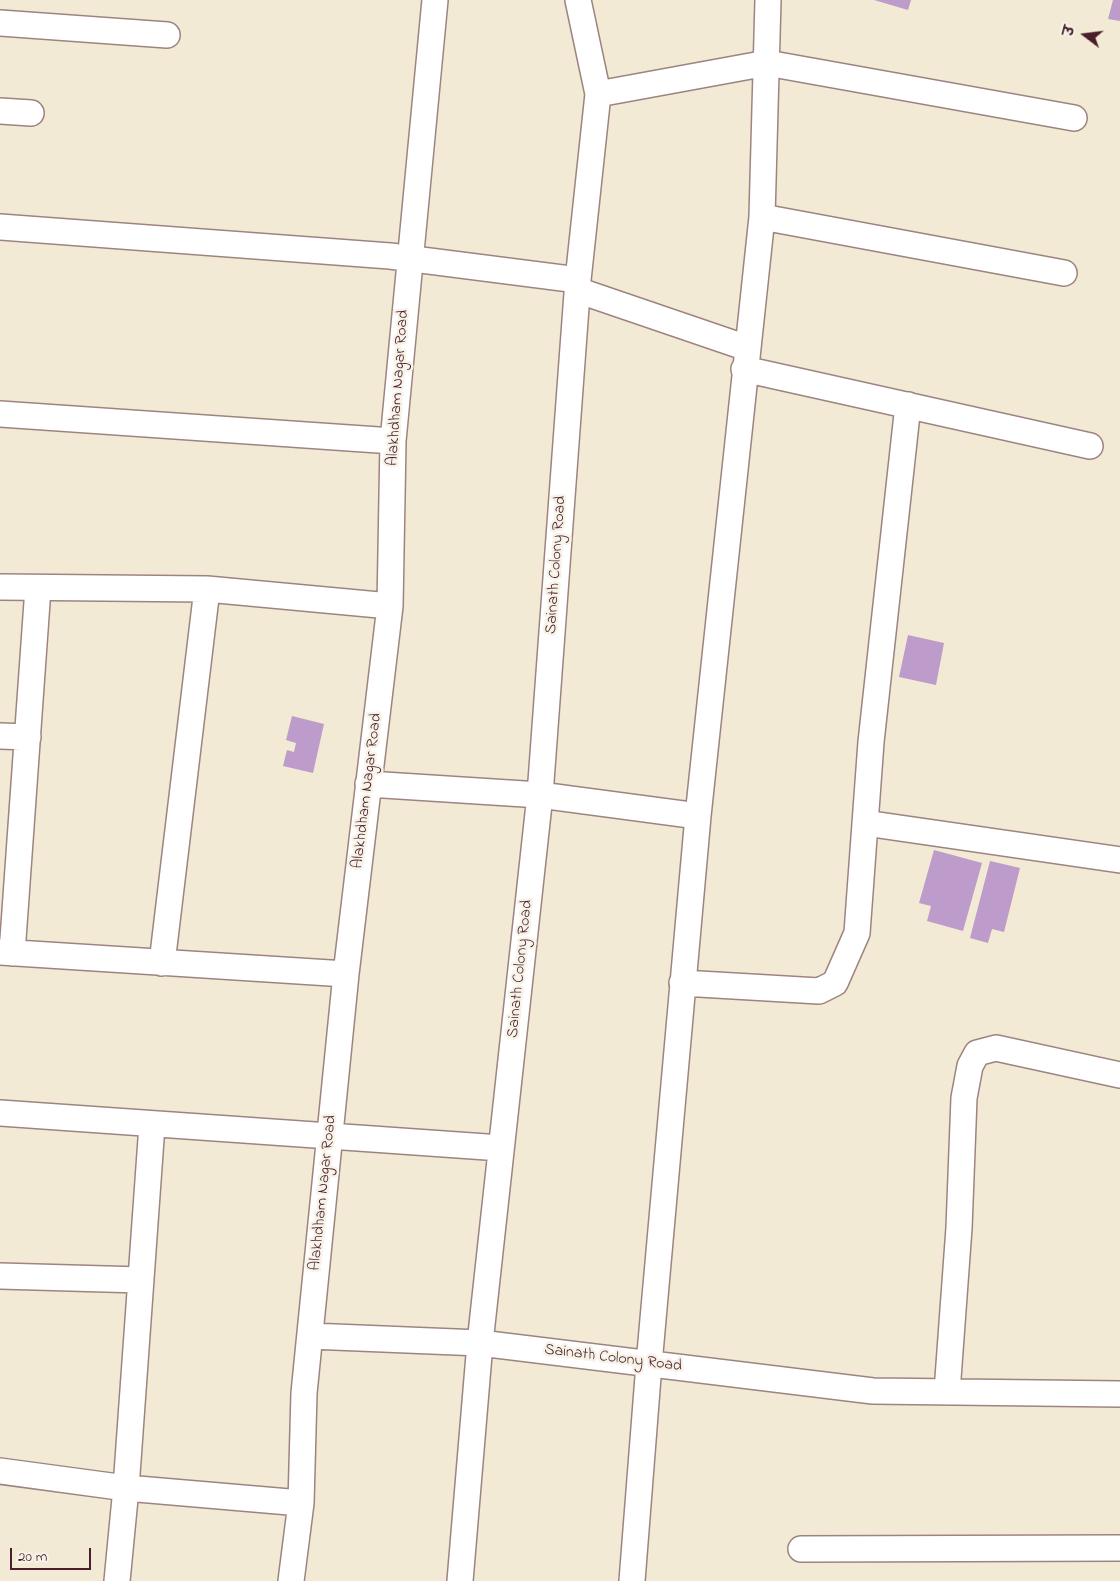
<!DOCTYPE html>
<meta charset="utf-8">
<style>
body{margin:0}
#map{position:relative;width:1120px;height:1581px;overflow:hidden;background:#f2ead4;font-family:"Indie Flower","Playpen Sans Deva",sans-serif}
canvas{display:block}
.north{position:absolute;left:1060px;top:10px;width:50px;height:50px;-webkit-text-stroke:4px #f7f3e8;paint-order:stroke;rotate:285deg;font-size:14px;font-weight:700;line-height:20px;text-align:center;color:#4a1f2b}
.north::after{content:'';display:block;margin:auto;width:18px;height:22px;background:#4a1f2b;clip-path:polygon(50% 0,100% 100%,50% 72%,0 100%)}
.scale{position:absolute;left:10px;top:1548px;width:81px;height:22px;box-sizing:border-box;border:2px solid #4a1f2b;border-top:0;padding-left:6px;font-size:15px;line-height:18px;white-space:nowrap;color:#4a1f2b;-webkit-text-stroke:4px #f7f3e8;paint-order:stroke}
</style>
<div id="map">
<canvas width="1120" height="1581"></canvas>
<div class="north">उ</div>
<div class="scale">20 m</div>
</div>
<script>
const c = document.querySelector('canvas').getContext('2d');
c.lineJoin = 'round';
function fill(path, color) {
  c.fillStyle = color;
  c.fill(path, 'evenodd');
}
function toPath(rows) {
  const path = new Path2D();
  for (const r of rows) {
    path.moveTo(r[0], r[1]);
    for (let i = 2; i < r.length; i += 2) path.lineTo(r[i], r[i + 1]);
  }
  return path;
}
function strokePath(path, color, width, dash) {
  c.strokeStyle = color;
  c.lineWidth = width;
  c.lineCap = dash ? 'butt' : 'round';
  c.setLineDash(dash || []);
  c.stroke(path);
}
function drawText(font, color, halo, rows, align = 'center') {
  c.font = font + ' "Indie Flower",sans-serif';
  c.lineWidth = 5;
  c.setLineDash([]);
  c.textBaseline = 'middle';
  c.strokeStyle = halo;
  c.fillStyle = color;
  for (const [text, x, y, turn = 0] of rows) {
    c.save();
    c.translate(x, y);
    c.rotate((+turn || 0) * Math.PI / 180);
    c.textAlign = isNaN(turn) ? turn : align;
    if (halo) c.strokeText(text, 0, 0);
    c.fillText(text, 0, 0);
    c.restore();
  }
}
fill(toPath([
 [874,0,911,0,908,10],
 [1113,0,1120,0,1120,21,1108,19],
 [908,635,944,643,936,685,899,677],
 [292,716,324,724,313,773,283,766,287,750,294,752,296,743,286,740],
 [934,850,982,863,963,931,927,921,931,906,919,903],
 [990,861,1020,868,1004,932,992,929,988,943,970,938]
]), '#bd9bca');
const minor = toPath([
 [578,0,598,94,578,280],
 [0,23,167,35],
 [598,94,767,63,1074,118],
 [0,111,31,113],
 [762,217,1064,273],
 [0,227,390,256,578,280,540,795,480,1343,873,1391,1120,1394],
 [577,290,747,348],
 [744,369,1090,446],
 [0,414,393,441],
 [0,587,207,589,390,606],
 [0,736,28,737],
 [368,784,540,795,698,816],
 [865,823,1120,860],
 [0,952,346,974],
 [12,953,38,588],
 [162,963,207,589],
 [682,983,819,991,835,983,857,933,871,742,908,405],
 [0,1113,501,1148],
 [0,1276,141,1280],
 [310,1336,480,1343,460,1581],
 [947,1392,959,1228,964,1098,970,1066,977,1053,996,1048,1120,1075],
 [0,1471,126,1488,301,1503],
 [801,1549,1120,1548],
 [117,1581,126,1488,152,1125],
 [291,1581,301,1503,304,1393,346,974,390,606,393,441,435,0],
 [632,1581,649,1364,698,816,762,217,768,0]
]);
strokePath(minor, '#9e8480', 28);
strokePath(minor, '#fff', 25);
drawText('16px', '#4a1f2b', '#f7f3e8', [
 ["Alakhdham Nagar Road",399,388,-86],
 ["Sainath Colony Road",557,565,-86],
 ["Alakhdham Nagar Road",368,791,-83],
 ["Sainath Colony Road",521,969,-84],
 ["Alakhdham Nagar Road",324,1193,-84],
 ["Sainath Colony Road",613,1359,7]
]);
</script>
